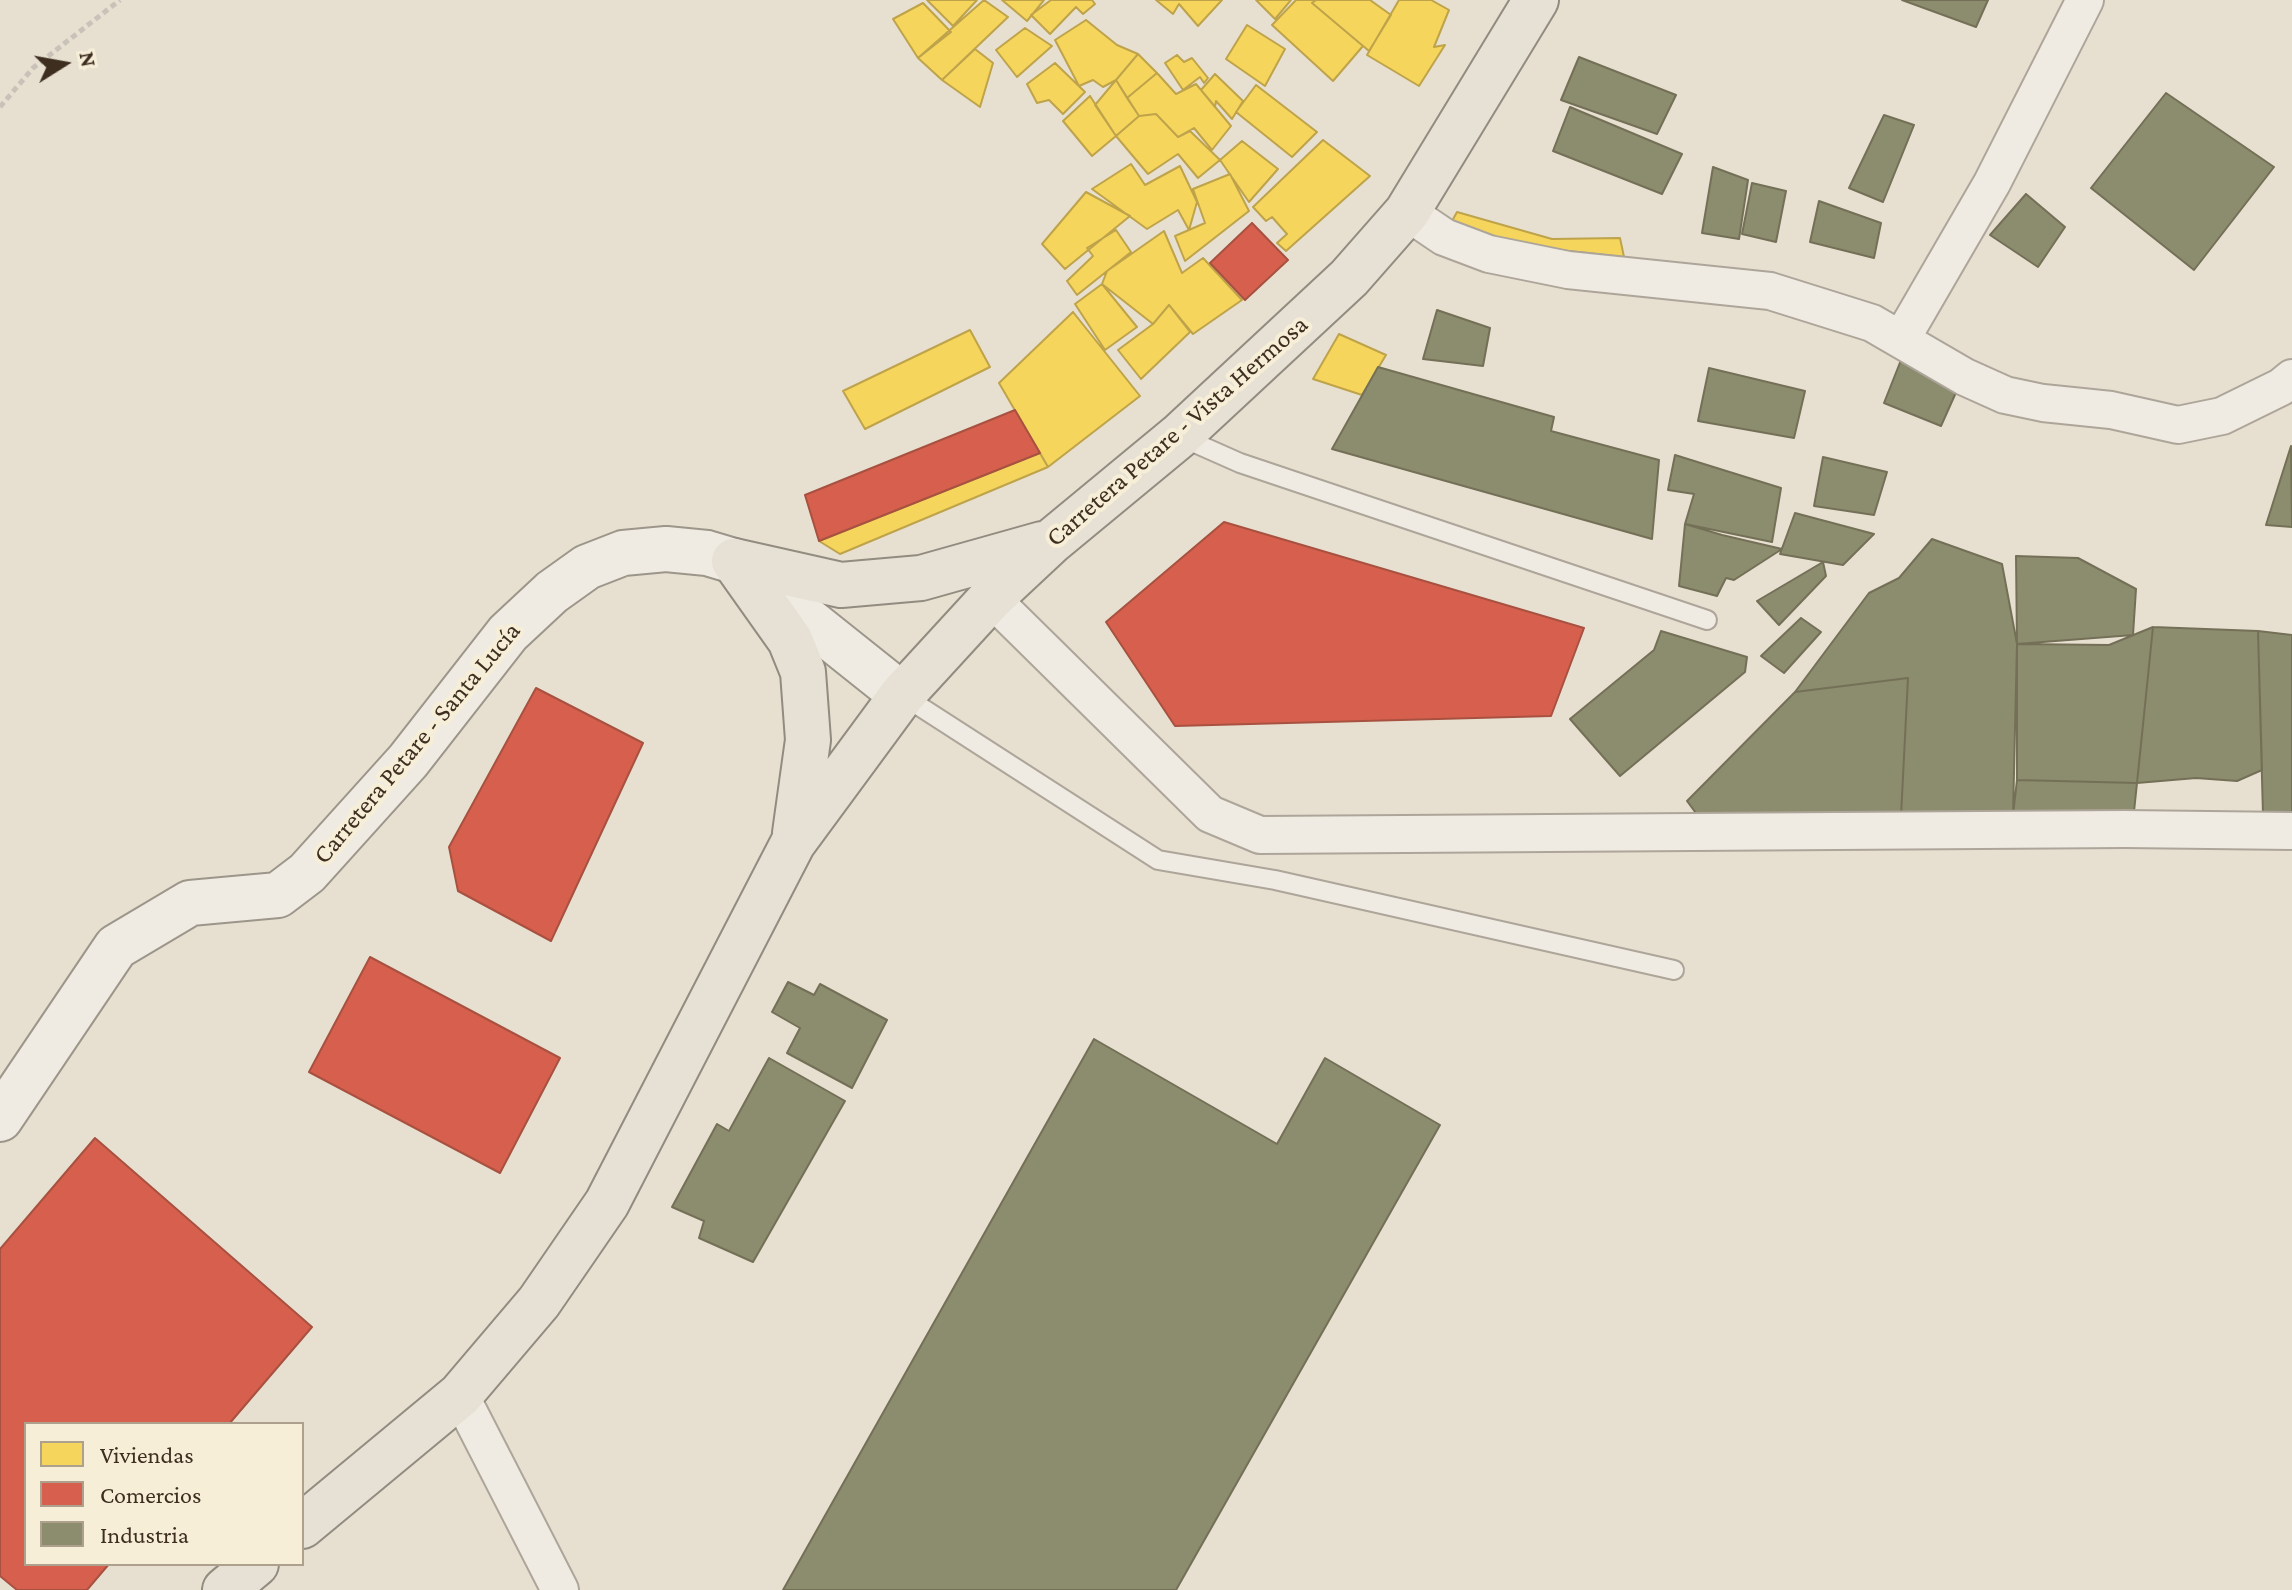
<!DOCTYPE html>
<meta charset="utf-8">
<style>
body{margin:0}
#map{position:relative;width:2292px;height:1590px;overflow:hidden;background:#e7e0d1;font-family:"Crimson Pro",serif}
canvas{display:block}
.legend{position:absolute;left:24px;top:1422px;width:280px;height:144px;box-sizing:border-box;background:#f7eed8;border:2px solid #ada18e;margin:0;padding:10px 14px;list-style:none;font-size:24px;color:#3d2e20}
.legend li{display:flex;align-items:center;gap:16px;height:40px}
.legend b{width:40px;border:2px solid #ada18e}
.north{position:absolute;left:24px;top:24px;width:80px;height:80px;-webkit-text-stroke:6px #f7eed8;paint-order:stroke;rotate:79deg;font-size:22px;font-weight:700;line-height:32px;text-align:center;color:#3d2e20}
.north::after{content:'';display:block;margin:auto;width:28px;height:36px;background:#3d2e20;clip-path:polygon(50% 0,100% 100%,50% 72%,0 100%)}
</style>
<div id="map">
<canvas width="2292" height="1590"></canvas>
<ul class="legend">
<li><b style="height:22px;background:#f6d55c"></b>Viviendas</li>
<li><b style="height:22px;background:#d6604d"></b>Comercios</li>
<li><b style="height:22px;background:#8c8c6e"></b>Industria</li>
</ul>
<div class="north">N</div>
</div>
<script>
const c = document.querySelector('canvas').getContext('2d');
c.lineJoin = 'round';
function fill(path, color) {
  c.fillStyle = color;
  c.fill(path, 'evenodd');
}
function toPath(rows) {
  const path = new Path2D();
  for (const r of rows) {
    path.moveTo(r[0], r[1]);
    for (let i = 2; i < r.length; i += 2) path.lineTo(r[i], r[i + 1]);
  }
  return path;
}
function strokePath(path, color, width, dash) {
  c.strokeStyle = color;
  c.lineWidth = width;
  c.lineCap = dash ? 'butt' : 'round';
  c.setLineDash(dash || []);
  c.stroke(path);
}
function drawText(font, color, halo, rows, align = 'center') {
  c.font = font + ' "Crimson Pro",serif';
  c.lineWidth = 8;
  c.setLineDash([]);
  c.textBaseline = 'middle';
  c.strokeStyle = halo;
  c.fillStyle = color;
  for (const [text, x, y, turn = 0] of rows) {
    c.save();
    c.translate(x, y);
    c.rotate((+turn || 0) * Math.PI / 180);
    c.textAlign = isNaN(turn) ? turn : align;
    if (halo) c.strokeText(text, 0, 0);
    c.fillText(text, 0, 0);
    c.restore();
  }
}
const homes = toPath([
 [927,0,977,0,953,26,927,0],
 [984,0,1008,17,942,80,918,58,984,0],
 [1002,0,1044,0,1027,21,1002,0],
 [1051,0,1092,0,1095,4,1083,14,1076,7,1050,34,1031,15,1051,0],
 [1156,0,1222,0,1198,26,1179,4,1173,14,1156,0],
 [1256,0,1291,0,1275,19,1256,0],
 [1296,0,1316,0,1312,3,1363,46,1333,81,1272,25,1296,0],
 [1316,0,1370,0,1391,15,1369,51,1312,3,1316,0],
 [1399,0,1431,0,1449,10,1434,47,1445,45,1419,86,1367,55,1399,0],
 [923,3,951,32,918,58,893,19,923,3],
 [1086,20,1117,45,1138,54,1116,80,1103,87,1093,80,1079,86,1055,40,1086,20],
 [1247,25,1285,49,1265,86,1226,59,1247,25],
 [1025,28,1052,46,1017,77,996,50,1025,28],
 [975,49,993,63,980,107,942,80,975,49],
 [1138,54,1157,73,1127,98,1116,80,1138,54],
 [1177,55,1184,62,1192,58,1208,78,1204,83,1200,77,1183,90,1165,63,1177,55],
 [1055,63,1085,92,1063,114,1049,100,1037,103,1027,84,1055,63],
 [1157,73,1176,94,1196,84,1231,126,1212,150,1194,128,1178,137,1156,114,1139,116,1127,98,1157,73],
 [1215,74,1243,101,1232,119,1216,101,1215,107,1201,90,1215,74],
 [1116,80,1139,116,1116,136,1095,105,1116,80],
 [1256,85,1317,132,1292,157,1236,112,1256,85],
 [1090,96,1116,136,1092,156,1063,121,1090,96],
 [1156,114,1178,137,1190,131,1220,160,1198,178,1178,154,1148,174,1116,136,1139,116,1156,114],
 [1323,140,1370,176,1286,251,1277,243,1287,234,1272,217,1266,221,1253,207,1323,140],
 [1242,141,1278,169,1249,202,1220,160,1242,141],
 [1131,164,1145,185,1180,166,1197,202,1189,230,1178,210,1147,229,1092,189,1131,164],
 [1230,174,1249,211,1185,261,1175,236,1205,223,1193,189,1230,174],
 [1086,192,1130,216,1065,269,1042,244,1086,192],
 [1457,212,1552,239,1620,238,1624,257,1495,243,1446,232,1457,212],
 [1116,230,1131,252,1077,295,1067,281,1093,256,1087,248,1116,230],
 [1164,231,1182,273,1203,258,1242,300,1193,334,1169,305,1153,324,1102,284,1107,271,1164,231],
 [1102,284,1137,327,1105,350,1075,304,1102,284],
 [1169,305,1190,332,1141,379,1118,350,1153,324,1169,305],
 [1073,312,1140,396,1048,467,999,383,1073,312],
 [970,330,990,367,865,429,843,391,970,330],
 [1339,334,1386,355,1362,395,1313,379,1339,334],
 [1040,453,1048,467,840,554,819,541,1040,453]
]);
fill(homes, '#f6d55c');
strokePath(homes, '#bea34a', 2);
const shops = toPath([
 [1252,223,1288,260,1245,300,1210,263,1252,223],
 [1015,410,1040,453,819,541,805,495,1015,410],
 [1224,522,1584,628,1551,716,1175,726,1106,622,1224,522],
 [536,688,643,743,551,941,458,891,449,847,536,688],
 [370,957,560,1058,500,1173,309,1072,370,957],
 [95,1138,312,1327,229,1424,26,1424,26,1564,109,1564,87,1590,17,1590,0,1576,0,1249,95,1138]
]);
fill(shops, '#d6604d');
strokePath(shops, '#a85140', 2);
const industry = toPath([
 [1902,0,1988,0,1976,27,1902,0],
 [1579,57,1676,95,1657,134,1561,100,1579,57],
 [2166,93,2274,167,2194,270,2091,188,2166,93],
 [1570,107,1682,154,1662,194,1553,151,1570,107],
 [1884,115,1914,125,1883,202,1849,188,1884,115],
 [1713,167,1748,180,1739,239,1702,233,1713,167],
 [1752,183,1786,191,1776,242,1742,234,1752,183],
 [2026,194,2065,227,2038,267,1990,235,2026,194],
 [1819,201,1881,223,1874,258,1810,242,1819,201],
 [1437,310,1490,328,1483,366,1423,359,1437,310],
 [1903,355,1958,388,1941,426,1884,403,1903,355],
 [1378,367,1554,417,1551,431,1659,460,1652,539,1332,449,1378,367],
 [1709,368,1805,391,1794,438,1698,421,1709,368],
 [2291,446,2292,527,2266,525,2291,446],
 [1675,455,1781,488,1772,542,1685,524,1694,494,1668,490,1675,455],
 [1823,457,1887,472,1874,515,1814,506,1823,457],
 [1795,513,1874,534,1843,565,1780,554,1795,513],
 [1685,524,1722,535,1782,549,1734,580,1726,578,1717,596,1679,586,1685,524],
 [1932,539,2002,564,2017,644,2013,815,1901,816,1908,678,1795,692,1869,593,1899,578,1932,539],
 [2016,556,2078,558,2136,589,2133,635,2017,644,2016,556],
 [1823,562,1826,576,1779,625,1757,601,1823,562],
 [1801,618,1821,632,1784,673,1761,656,1801,618],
 [2153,627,2258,631,2262,770,2237,781,2196,778,2137,783,2153,627],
 [2153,627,2137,783,2017,780,2017,644,2109,645,2153,627],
 [1661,631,1747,657,1745,672,1620,776,1570,719,1654,650,1661,631],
 [2258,631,2292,635,2292,813,2263,815,2258,631],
 [1908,678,1901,816,1704,824,1687,801,1795,692,1908,678],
 [2017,780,2137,783,2133,821,2013,815,2017,780],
 [788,982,814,995,820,984,887,1020,852,1088,787,1053,800,1028,772,1012,788,982],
 [1094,1039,1277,1144,1325,1058,1440,1125,1176,1590,783,1590,1094,1039],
 [769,1058,845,1101,753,1262,699,1238,704,1221,672,1207,717,1124,729,1131,769,1058]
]);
fill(industry, '#8c8c6e');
strokePath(industry, '#747057', 2);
const lane = toPath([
 [1179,436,1240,463,1707,620],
 [902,695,1158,860,1275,880,1674,970]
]);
const street = toPath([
 [1407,212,1444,237,1489,254,1568,270,1770,291,1872,323,1965,377,2005,395,2043,403,2111,410,2178,425,2222,416,2281,387,2292,378],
 [1902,338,1992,183,2085,0],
 [991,598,1210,814,1260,835,2125,829,2292,831],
 [460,1395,560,1590]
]);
const secondary = toPath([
 [0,1119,116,947,190,903,278,895,307,873,408,761,508,633,552,592,587,567,623,553,666,549,707,553,734,561,902,695]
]);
const primary = toPath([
 [734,561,841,585,921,578,1042,544],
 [734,561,790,640,803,672,808,740,795,833],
 [302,1526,460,1395,539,1302,607,1203,793,843,902,695,991,598,1052,541,1179,436,1349,278,1407,212,1536,0],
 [225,1590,256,1564]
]);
strokePath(lane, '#ada599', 22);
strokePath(street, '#ada599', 40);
strokePath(secondary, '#9c958a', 48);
strokePath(primary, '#928b80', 48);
strokePath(toPath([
 [0,107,33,68,120,0]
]), '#c8c2b9', 5, [6, 4]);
strokePath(lane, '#efebe3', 18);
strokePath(street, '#efebe3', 36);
strokePath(secondary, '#efebe3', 44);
strokePath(primary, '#e6e1d4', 44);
drawText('26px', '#3d2e20', '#f7eed8', [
 ["Carretera Petare - Vista Hermosa",1177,431,-41],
 ["Carretera Petare - Santa Lucía",417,743,-50]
]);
</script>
